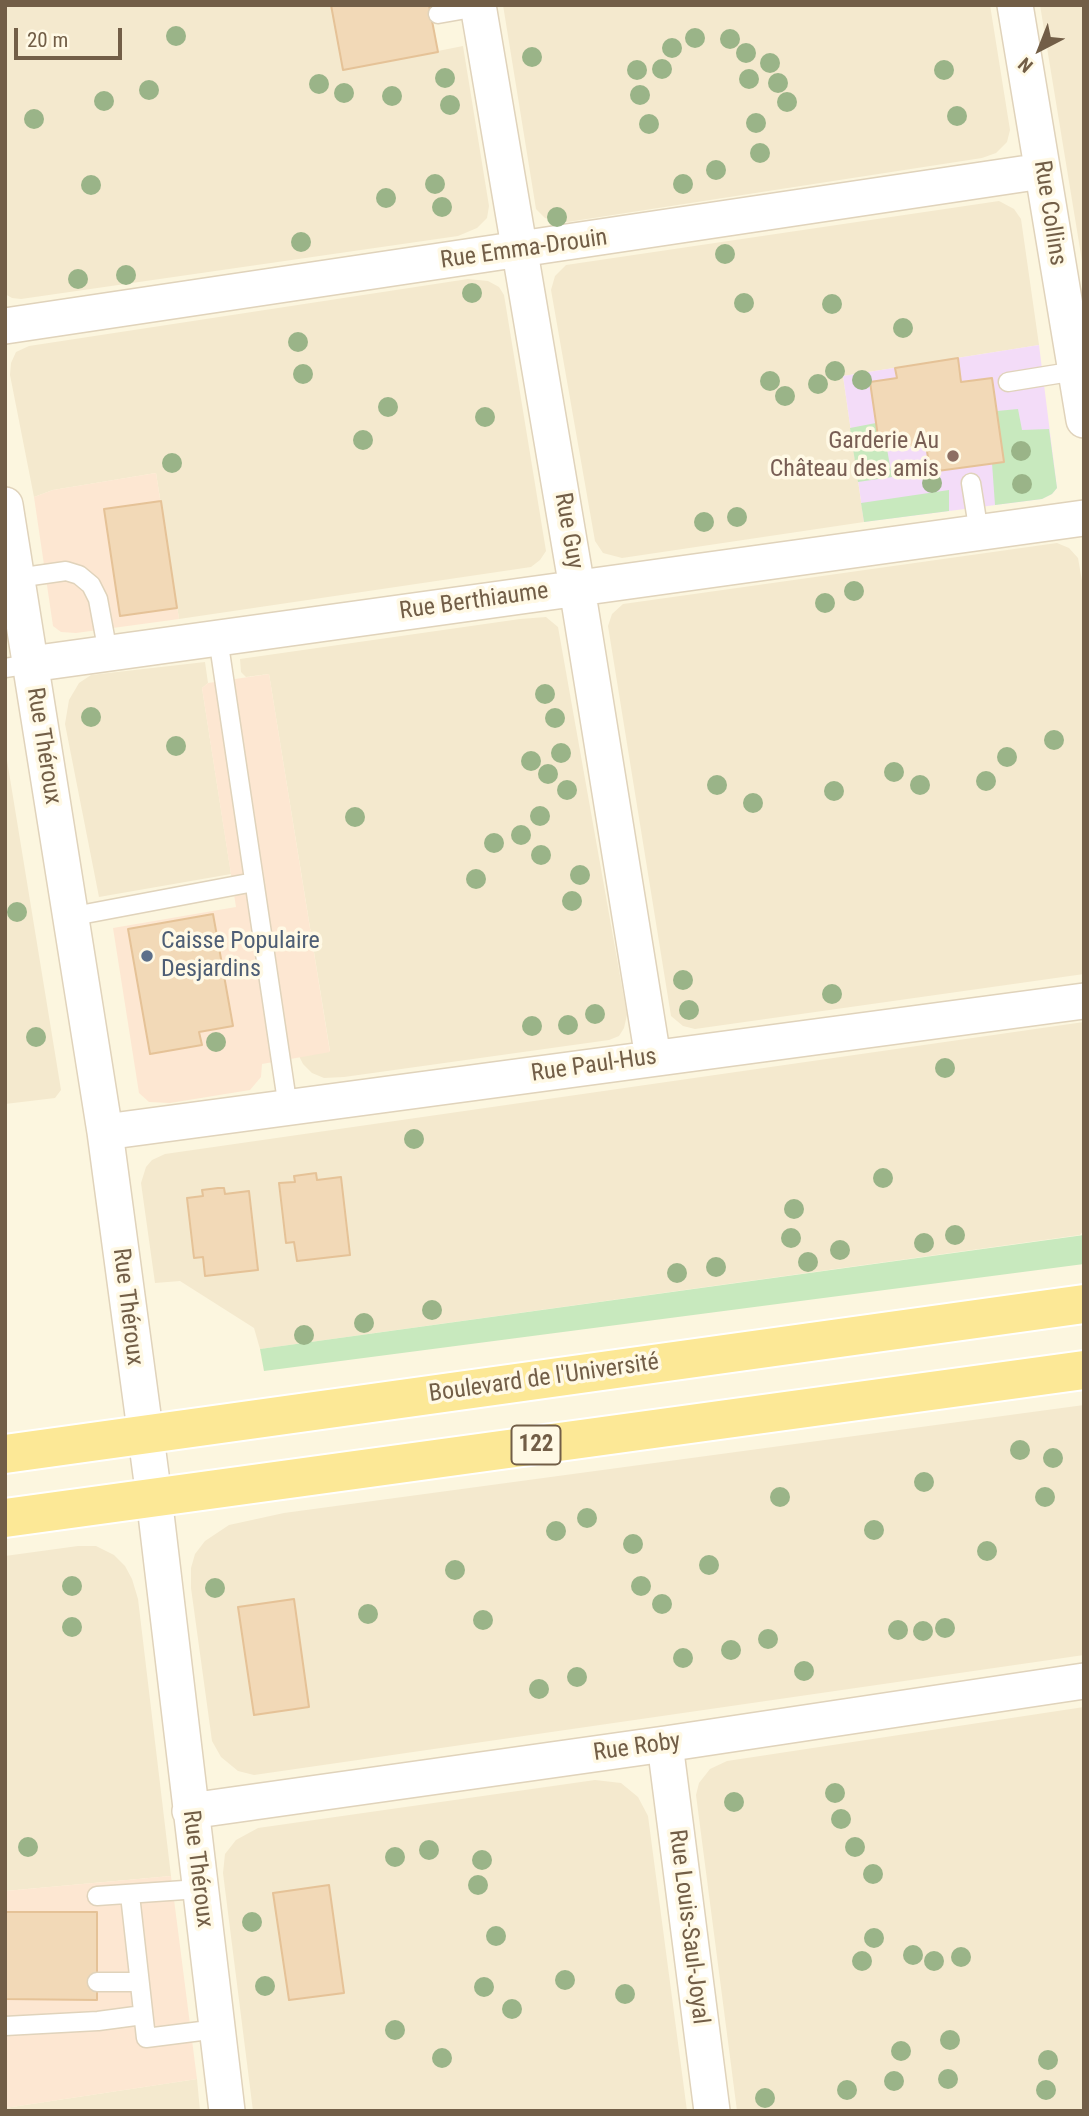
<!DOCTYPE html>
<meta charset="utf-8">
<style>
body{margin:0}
#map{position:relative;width:1089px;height:2116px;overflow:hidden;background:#fcf6df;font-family:"Roboto Condensed",sans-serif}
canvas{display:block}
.frame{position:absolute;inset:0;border:7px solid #725e47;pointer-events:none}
.north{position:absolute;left:1005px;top:14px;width:70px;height:70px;-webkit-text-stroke:5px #fff9e5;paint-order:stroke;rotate:222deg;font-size:19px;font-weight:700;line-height:28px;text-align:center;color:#725e47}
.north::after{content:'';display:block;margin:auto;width:24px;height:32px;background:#725e47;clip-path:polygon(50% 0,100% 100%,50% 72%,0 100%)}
.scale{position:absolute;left:14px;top:28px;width:108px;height:32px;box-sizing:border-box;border:4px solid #725e47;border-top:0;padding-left:9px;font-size:21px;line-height:24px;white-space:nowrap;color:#725e47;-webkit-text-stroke:5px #fff9e5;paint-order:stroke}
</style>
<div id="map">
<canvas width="1089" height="2116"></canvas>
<div class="frame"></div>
<div class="north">N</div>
<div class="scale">20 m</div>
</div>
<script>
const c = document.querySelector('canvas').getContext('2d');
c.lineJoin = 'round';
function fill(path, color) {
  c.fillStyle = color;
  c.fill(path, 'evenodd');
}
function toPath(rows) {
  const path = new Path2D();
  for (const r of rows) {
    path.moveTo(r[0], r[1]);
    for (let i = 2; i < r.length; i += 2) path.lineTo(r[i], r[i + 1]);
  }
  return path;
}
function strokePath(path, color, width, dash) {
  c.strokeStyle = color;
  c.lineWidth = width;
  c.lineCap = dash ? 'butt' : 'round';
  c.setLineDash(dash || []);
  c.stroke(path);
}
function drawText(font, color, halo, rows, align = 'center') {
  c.font = font + ' "Roboto Condensed",sans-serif';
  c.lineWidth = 7;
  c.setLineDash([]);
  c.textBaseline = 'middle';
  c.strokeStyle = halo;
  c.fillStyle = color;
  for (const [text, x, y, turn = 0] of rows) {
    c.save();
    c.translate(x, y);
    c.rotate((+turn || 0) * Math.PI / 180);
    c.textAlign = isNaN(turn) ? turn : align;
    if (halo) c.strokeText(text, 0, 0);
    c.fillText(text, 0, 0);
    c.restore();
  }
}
fill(toPath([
 [5,5,331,5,343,70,463,46,489,206,487,218,477,228,458,236,21,299,12,298,5,294],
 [503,5,990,5,1010,130,1007,142,996,153,982,158,561,223,545,218,536,209],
 [1040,5,1084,5,1084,273,1083,267],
 [999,201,1014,209,1021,219,1039,345,843,376,864,522,622,558,603,553,595,541,551,290,555,276,566,265],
 [468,279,488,281,499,287,504,295,546,551,540,560,531,567,179,619,156,473,53,490,34,497,10,375,11,363,16,352,29,346],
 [1057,543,1069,548,1078,558,1084,592,1084,974,695,1029,683,1026,671,1016,608,626,612,614,623,604],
 [546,617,558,627,627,1015,624,1028,619,1036,609,1040,344,1077,324,1078,312,1073,303,1064,299,1056,330,1051,269,674,246,677,241,672,240,659,520,619],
 [205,662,208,683,202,688,231,874,99,897,65,724,69,700,79,683,91,675],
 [5,748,61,1090,55,1098,5,1104],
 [1084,1022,1084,1230,1080,1235,260,1349,254,1328,180,1281,155,1283,141,1183,146,1167,152,1160,165,1154],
 [1084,1405,1084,1655,254,1775,238,1771,221,1757,212,1741,191,1588,191,1568,195,1554,205,1541,229,1525,284,1513],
 [78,1546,96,1546,114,1555,125,1566,132,1579,138,1599,171,1876,5,1891,5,1556],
 [1084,1707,1084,2111,737,2111,696,1795,699,1783,710,1769,727,1761],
 [595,1780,621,1783,638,1797,648,1816,687,2111,253,2111,223,1873,225,1854,236,1840,258,1828],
 [197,2079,200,2111,5,2111,5,2108]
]), '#f4e9ce');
fill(toPath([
 [156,473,179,619,76,633,61,632,53,626,34,497,53,490],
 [269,674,330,1052,262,1064,261,1077,250,1090,170,1103,149,1102,139,1093,113,928,236,907,202,688,208,683],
 [171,1876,197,2079,5,2108,5,1891]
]), '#fde7d2');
fill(toPath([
 [1039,345,1057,488,1052,494,1042,499,864,522,843,376]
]), '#f3dcf8');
fill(toPath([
 [1018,409,1022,430,1049,429,1057,488,1052,494,1042,499,995,505,992,463,1004,461,997,411],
 [876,423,887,449,892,477,858,482,850,428],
 [949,490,949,511,864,522,861,503],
 [1084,1235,1084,1264,264,1371,260,1349]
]), '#c8e9be');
const building = toPath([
 [331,5,429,5,438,52,343,70,331,5],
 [958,358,961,382,992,378,1004,462,930,472,926,444,880,450,870,382,897,378,895,368,958,358],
 [161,501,177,608,120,616,104,509,161,501],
 [213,914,233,1026,199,1032,202,1045,150,1054,128,929,213,914],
 [316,1173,317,1180,341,1177,350,1255,297,1261,294,1242,286,1243,279,1183,295,1182,294,1176,316,1173],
 [218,1188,224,1188,225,1194,249,1191,258,1270,205,1276,203,1257,194,1258,187,1198,203,1196,202,1190,218,1188],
 [294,1599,309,1707,254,1715,238,1607,294,1599],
 [329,1885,344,1993,289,2000,273,1893,329,1885],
 [5,1912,97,1912,97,2000,5,1999,5,1912]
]);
fill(building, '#f2d9b7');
strokePath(building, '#e5c297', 2);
const lane = toPath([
 [438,14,478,7],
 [1008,382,1076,371],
 [971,483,979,533],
 [17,578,66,571,79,575,91,585,98,599,108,653],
 [218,638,288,1108],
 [5,668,31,664],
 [69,917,254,882],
 [130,1895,146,2038,217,2029],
 [97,1896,199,1889],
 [97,1982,139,1982],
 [5,2026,98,2021,143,2015]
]);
const street = toPath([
 [478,5,577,588,653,1058],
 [1015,5,1084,420],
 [5,326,1042,171],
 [5,505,105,1132,154,1497,227,2111],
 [31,664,1084,518],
 [105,1132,1084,1001],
 [665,1744,712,2111],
 [190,1811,665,1744,1084,1681]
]);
const primary = toPath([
 [5,1454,1084,1304],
 [5,1518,1084,1370]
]);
strokePath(lane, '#e0d3bb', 21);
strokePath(street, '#e0d3bb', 38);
strokePath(primary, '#fff', 42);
strokePath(lane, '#fff', 18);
strokePath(street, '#fff', 35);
strokePath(primary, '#fce896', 38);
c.fillStyle = '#9ab488';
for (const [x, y] of [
 [176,36],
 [695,38],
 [730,39],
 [672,48],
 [746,53],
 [532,57],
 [770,63],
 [662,69],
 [637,70],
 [944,70],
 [445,78],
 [749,79],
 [778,83],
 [319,84],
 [149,90],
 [344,93],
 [640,95],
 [392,96],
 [104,101],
 [787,102],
 [450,105],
 [957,116],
 [34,119],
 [756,123],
 [649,124],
 [760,153],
 [716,170],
 [435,184],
 [683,184],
 [91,185],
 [386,198],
 [442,207],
 [557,217],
 [301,242],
 [725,254],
 [126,275],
 [78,279],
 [472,293],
 [744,303],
 [832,304],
 [903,328],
 [298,342],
 [835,371],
 [303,374],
 [862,380],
 [770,381],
 [818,384],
 [785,396],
 [388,407],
 [485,417],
 [363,440],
 [1021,451],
 [172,463],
 [932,483],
 [1022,484],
 [737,517],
 [704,522],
 [854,591],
 [825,603],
 [545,694],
 [91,717],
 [555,718],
 [1054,740],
 [176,746],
 [561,753],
 [1007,757],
 [531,761],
 [894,772],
 [548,774],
 [986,781],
 [717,785],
 [920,785],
 [567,790],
 [834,791],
 [753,803],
 [540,816],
 [355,817],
 [521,835],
 [494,843],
 [541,855],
 [580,875],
 [476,879],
 [572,901],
 [17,912],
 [683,980],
 [832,994],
 [689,1010],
 [595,1014],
 [568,1025],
 [532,1026],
 [36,1037],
 [216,1042],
 [945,1068],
 [414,1139],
 [883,1178],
 [794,1209],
 [955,1235],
 [791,1238],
 [924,1243],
 [840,1250],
 [808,1262],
 [716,1267],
 [677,1273],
 [432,1310],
 [364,1323],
 [304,1335],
 [1020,1450],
 [1053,1458],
 [924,1482],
 [780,1497],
 [1045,1497],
 [587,1518],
 [874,1530],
 [556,1531],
 [633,1544],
 [987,1551],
 [709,1565],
 [455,1570],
 [72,1586],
 [641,1586],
 [215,1588],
 [662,1604],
 [368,1614],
 [483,1620],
 [72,1627],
 [945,1628],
 [898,1630],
 [923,1631],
 [768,1639],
 [731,1650],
 [683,1658],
 [804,1671],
 [577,1677],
 [539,1689],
 [835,1793],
 [734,1802],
 [841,1819],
 [28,1847],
 [855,1847],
 [429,1850],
 [395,1857],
 [482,1860],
 [873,1874],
 [478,1885],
 [252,1922],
 [496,1936],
 [874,1938],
 [913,1955],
 [961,1957],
 [862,1961],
 [934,1961],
 [565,1980],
 [265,1986],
 [484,1987],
 [625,1994],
 [512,2009],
 [395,2030],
 [950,2040],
 [901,2051],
 [442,2058],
 [1048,2060],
 [948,2079],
 [894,2081],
 [847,2090],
 [1046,2090],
 [765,2098]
]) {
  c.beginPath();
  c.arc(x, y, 10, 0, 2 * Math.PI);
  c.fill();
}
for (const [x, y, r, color] of [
 [953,456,7,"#8d6e63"],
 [147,956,7,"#5c6f8a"]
]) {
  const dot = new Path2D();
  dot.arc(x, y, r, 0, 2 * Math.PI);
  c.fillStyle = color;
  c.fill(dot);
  strokePath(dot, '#fff9e5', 2.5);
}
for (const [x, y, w] of [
 [536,1445,49]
]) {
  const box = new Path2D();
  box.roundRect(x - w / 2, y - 19.5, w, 39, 5);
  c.fillStyle = '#fff9e5';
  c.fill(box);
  strokePath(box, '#725e47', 2);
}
drawText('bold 23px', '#725e47', null, [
 ["122",536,1445]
]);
drawText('24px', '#725e47', '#fff9e5', [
 ["Rue Collins",1049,213,81],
 ["Rue Emma-Drouin",524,250,-8],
 ["Rue Guy",568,531,80],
 ["Rue Berthiaume",474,602,-8],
 ["Rue Théroux",43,746,81],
 ["Rue Paul-Hus",594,1066,-8],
 ["Rue Théroux",127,1307,83],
 ["Boulevard de l'Université",544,1379,-8],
 ["Rue Roby",637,1748,-8],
 ["Rue Théroux",197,1869,83],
 ["Rue Louis-Saul-Joyal",688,1927,83]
]);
drawText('24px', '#785e54', '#fff9e5', [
 ["Garderie Au",939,442],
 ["Château des amis",939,470]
], 'right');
drawText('24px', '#4e5e75', '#fff9e5', [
 ["Caisse Populaire",161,942],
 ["Desjardins",161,970]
], 'left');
</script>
